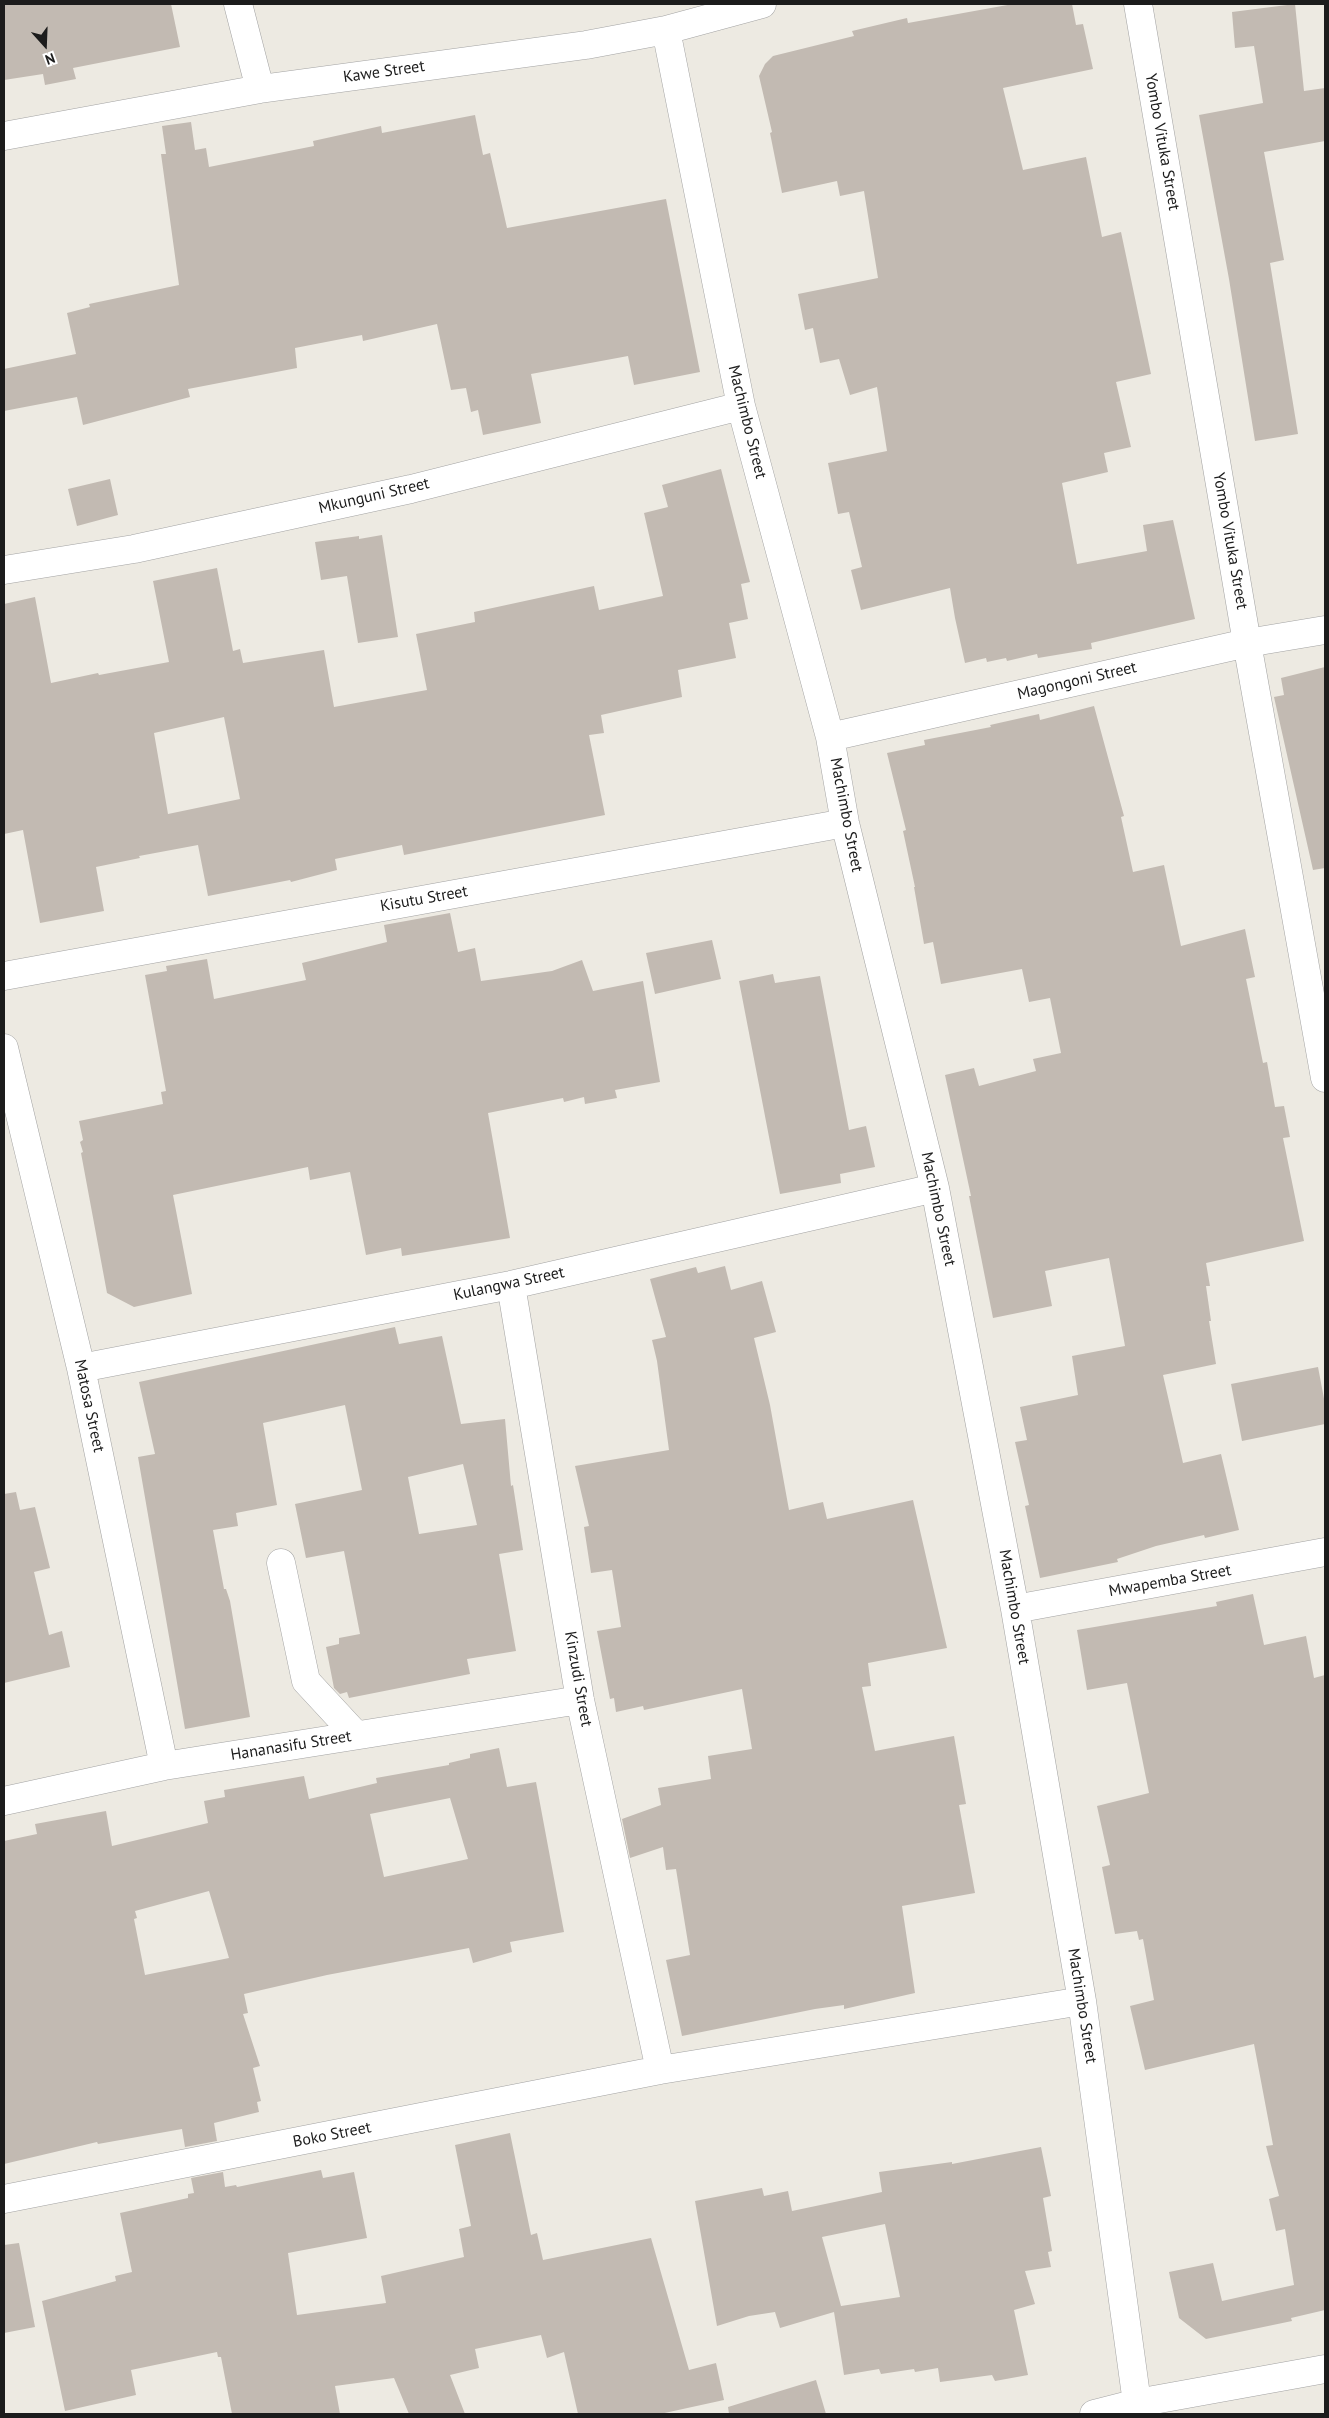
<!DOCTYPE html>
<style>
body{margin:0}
#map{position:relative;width:1329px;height:2418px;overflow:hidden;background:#edeae2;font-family:"PT Sans",sans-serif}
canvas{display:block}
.frame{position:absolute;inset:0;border:5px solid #1c1c1c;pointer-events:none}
.north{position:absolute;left:20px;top:20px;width:50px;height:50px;-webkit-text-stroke:4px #fff;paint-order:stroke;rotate:160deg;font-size:14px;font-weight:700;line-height:20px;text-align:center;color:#1c1c1c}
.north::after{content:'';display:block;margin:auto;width:18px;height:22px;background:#1c1c1c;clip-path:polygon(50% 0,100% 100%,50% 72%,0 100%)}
</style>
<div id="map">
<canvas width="1329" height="2418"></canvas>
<div class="frame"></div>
<div class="north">N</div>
</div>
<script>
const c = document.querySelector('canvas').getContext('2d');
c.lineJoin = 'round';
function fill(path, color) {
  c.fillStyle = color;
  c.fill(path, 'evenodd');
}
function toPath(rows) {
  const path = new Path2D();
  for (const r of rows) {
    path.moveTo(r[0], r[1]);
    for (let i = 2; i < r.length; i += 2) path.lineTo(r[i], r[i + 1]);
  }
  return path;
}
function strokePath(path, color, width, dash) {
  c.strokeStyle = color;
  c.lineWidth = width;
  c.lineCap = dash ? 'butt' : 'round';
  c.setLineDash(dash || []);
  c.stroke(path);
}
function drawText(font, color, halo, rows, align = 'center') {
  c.font = font + ' "PT Sans",sans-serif';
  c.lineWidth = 5;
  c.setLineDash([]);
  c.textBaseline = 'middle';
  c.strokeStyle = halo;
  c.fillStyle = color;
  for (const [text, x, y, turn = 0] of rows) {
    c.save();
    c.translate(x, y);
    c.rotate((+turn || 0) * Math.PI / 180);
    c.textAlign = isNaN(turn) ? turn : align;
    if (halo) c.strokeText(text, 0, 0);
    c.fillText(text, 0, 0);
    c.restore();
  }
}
fill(toPath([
 [4,4,171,4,180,47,73,68,76,79,45,85,43,74,4,80],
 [1013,4,1072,4,1076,25,1083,24,1093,69,1003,88,1023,170,1086,157,1102,237,1121,232,1151,374,1116,382,1131,447,1104,453,1108,472,1062,483,1077,564,1147,551,1143,525,1173,520,1195,619,1091,643,1092,649,1038,658,1037,654,1007,661,1006,658,987,662,986,658,965,663,955,618,950,588,861,610,851,570,862,567,849,512,838,514,828,463,887,451,877,387,850,395,839,359,820,363,813,328,805,330,798,294,878,278,864,191,840,196,837,181,782,193,770,133,772,132,759,76,765,64,773,56,854,36,852,31,907,18,908,23],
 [1295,4,1304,91,1325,88,1325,141,1264,152,1284,260,1270,263,1298,434,1255,441,1229,279,1199,115,1263,103,1254,46,1235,48,1232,12],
 [475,115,483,155,490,153,507,228,666,199,700,372,634,385,628,356,531,374,541,423,483,435,478,410,471,412,466,388,451,390,437,324,363,341,362,335,295,348,297,368,188,389,190,397,83,425,77,397,4,411,4,369,76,354,67,313,90,307,89,304,179,285,161,154,166,154,162,126,191,122,195,150,206,148,209,167,314,146,313,141,381,126,382,133],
 [721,469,750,582,741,584,748,619,729,623,736,658,678,670,682,697,601,715,604,733,589,735,605,815,404,855,402,845,335,859,337,870,291,882,290,880,208,896,198,845,139,856,140,858,96,867,104,911,40,923,23,830,4,834,4,604,35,597,51,683,98,673,99,675,169,662,153,581,217,568,233,651,240,649,243,663,324,650,334,707,427,690,416,634,475,622,474,612,594,586,599,610,663,596,644,513,668,507,662,485],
 [224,717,240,799,168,814,154,733],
 [110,479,118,515,77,526,68,489],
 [382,535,398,637,358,643,347,576,321,580,315,542,359,536,359,539],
 [1325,667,1325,868,1313,870,1274,697,1284,695,1281,678],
 [1094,706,1124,816,1121,817,1133,872,1164,865,1181,946,1245,929,1255,977,1246,979,1263,1063,1267,1062,1275,1107,1284,1106,1290,1137,1283,1138,1304,1241,1206,1263,1210,1286,1206,1286,1211,1321,1209,1321,1216,1364,1163,1375,1183,1463,1221,1454,1239,1530,1205,1538,1204,1535,1156,1546,1117,1559,1118,1562,1040,1578,1025,1506,1029,1505,1015,1442,1027,1440,1020,1407,1078,1395,1072,1356,1125,1346,1109,1258,1045,1271,1052,1306,993,1318,969,1196,971,1196,945,1075,974,1068,979,1086,1036,1071,1033,1059,1061,1053,1050,998,1029,1002,1022,969,941,984,933,942,924,944,914,887,915,887,903,831,906,830,887,753,925,745,924,740,991,727,990,725,1039,714,1040,720],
 [450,913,458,952,475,948,481,981,552,971,582,960,593,991,643,981,660,1082,615,1090,617,1098,585,1104,584,1097,564,1102,563,1098,488,1113,510,1238,402,1256,401,1248,366,1255,350,1172,310,1180,308,1167,173,1195,192,1294,134,1307,107,1293,81,1153,83,1152,80,1142,83,1140,79,1121,163,1104,161,1092,166,1091,145,975,167,971,166,966,207,959,214,999,306,980,302,963,387,942,384,925],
 [712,940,721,979,655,994,646,953],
 [773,974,775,983,820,976,849,1130,866,1126,875,1167,840,1174,841,1183,780,1194,739,981],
 [725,1266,731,1290,762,1281,776,1332,754,1338,770,1405,789,1510,823,1502,827,1519,913,1500,947,1648,868,1663,871,1686,862,1687,875,1751,954,1736,966,1804,959,1805,975,1893,902,1906,915,1993,844,2009,844,2005,815,2009,682,2036,666,1960,690,1955,676,1869,666,1870,663,1847,630,1858,622,1819,661,1805,658,1788,711,1779,708,1756,752,1749,742,1689,644,1710,643,1706,616,1712,614,1698,610,1699,597,1631,621,1627,612,1570,591,1573,584,1527,589,1526,575,1466,669,1450,657,1361,652,1340,666,1337,650,1279,696,1267,698,1273],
 [395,1327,399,1344,442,1336,461,1424,505,1419,511,1486,513,1485,523,1550,499,1554,516,1651,467,1659,470,1674,349,1698,347,1692,340,1694,334,1688,326,1647,339,1644,339,1638,360,1634,344,1551,306,1558,295,1504,362,1490,345,1405,263,1423,277,1505,236,1513,238,1526,213,1530,224,1589,226,1589,230,1601,250,1717,185,1729,138,1457,155,1454,139,1382],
 [463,1464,477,1525,419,1534,408,1477],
 [1318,1367,1325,1404,1325,1424,1242,1441,1231,1384],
 [16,1492,20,1510,35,1507,50,1568,34,1572,49,1635,62,1631,70,1667,4,1683,4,1494],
 [1253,1594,1264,1645,1306,1636,1314,1678,1325,1675,1325,2310,1291,2318,1292,2321,1206,2339,1179,2318,1169,2272,1213,2263,1222,2301,1294,2285,1285,2229,1276,2231,1269,2199,1279,2196,1266,2146,1273,2145,1254,2044,1145,2070,1130,2006,1154,2000,1143,1939,1139,1940,1137,1931,1115,1934,1102,1867,1110,1865,1097,1806,1149,1793,1127,1683,1087,1690,1077,1630,1217,1606,1216,1602],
 [499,1748,507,1787,536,1782,564,1932,510,1942,512,1952,473,1963,469,1948,327,1975,244,1994,248,2013,243,2014,260,2066,253,2068,261,2101,257,2102,259,2112,214,2123,217,2141,185,2147,182,2129,98,2144,97,2142,4,2164,4,1841,37,1834,35,1824,106,1811,112,1846,208,1823,204,1801,225,1797,224,1790,304,1776,309,1799,377,1783,376,1778,449,1765,449,1763,470,1758,470,1754],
 [450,1798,468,1859,384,1877,370,1814],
 [209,1891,229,1958,145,1975,134,1919,137,1918,135,1911],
 [510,2133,531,2235,537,2233,543,2260,651,2238,689,2370,716,2363,724,2400,660,2414,578,2414,564,2352,547,2358,541,2335,475,2349,479,2368,450,2375,465,2414,409,2414,394,2378,335,2386,340,2414,232,2414,221,2357,218,2357,217,2352,131,2370,136,2395,65,2411,42,2301,116,2281,115,2276,132,2272,120,2213,188,2198,188,2194,194,2193,191,2178,223,2172,225,2187,236,2185,237,2187,321,2170,323,2178,354,2172,367,2238,288,2253,297,2315,386,2303,381,2276,464,2257,459,2229,471,2226,455,2145],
 [1041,2147,1051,2196,1043,2198,1052,2251,1048,2252,1051,2267,1025,2271,1035,2304,1014,2310,1028,2375,995,2381,992,2375,940,2382,938,2368,915,2372,914,2369,881,2374,879,2369,844,2375,834,2312,780,2328,775,2312,749,2316,717,2326,695,2201,762,2188,764,2196,788,2191,792,2211,882,2192,879,2172,952,2162,952,2164],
 [885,2224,900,2297,841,2306,822,2237],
 [19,2243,35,2327,4,2333,4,2245],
 [816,2380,826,2414,729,2414,728,2407]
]), '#c2bab2');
const minor = toPath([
 [238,4,260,89],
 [1138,4,1247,643,1325,1078],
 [666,30,741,406,830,737,845,823,935,1188,1015,1609,1082,2001,1137,2403],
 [4,136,260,89,586,45,666,30,762,4],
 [4,570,134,549,411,489,741,406],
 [830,737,1247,643,1325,630],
 [4,976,845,823],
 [4,1048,81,1368,164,1766],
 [511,1285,580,1700,660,2070],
 [81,1368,511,1285,935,1188],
 [281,1563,306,1681,356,1735],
 [1015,1609,1325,1552],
 [4,1801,164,1766,580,1700],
 [4,2199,660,2070,1082,2001],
 [1094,2414,1137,2403,1325,2369]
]);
strokePath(minor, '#a3a3a3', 29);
strokePath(minor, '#fff', 28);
drawText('16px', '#1c1c1c', '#fff', [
 ["Kawe Street",384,72,-8],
 ["Yombo Vituka Street",1162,142,80],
 ["Machimbo Street",747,422,76],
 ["Mkunguni Street",374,496,-13],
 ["Yombo Vituka Street",1230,541,80],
 ["Magongoni Street",1077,681,-13],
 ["Machimbo Street",846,815,79],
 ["Kisutu Street",424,899,-10],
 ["Machimbo Street",938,1209,78],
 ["Kulangwa Street",509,1284,-12],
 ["Matosa Street",89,1406,78],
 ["Mwapemba Street",1170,1581,-10],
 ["Machimbo Street",1014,1607,80],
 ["Kinzudi Street",578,1679,80],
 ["Hananasifu Street",291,1746,-9],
 ["Machimbo Street",1082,2006,81],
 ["Boko Street",332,2135,-11]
]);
</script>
